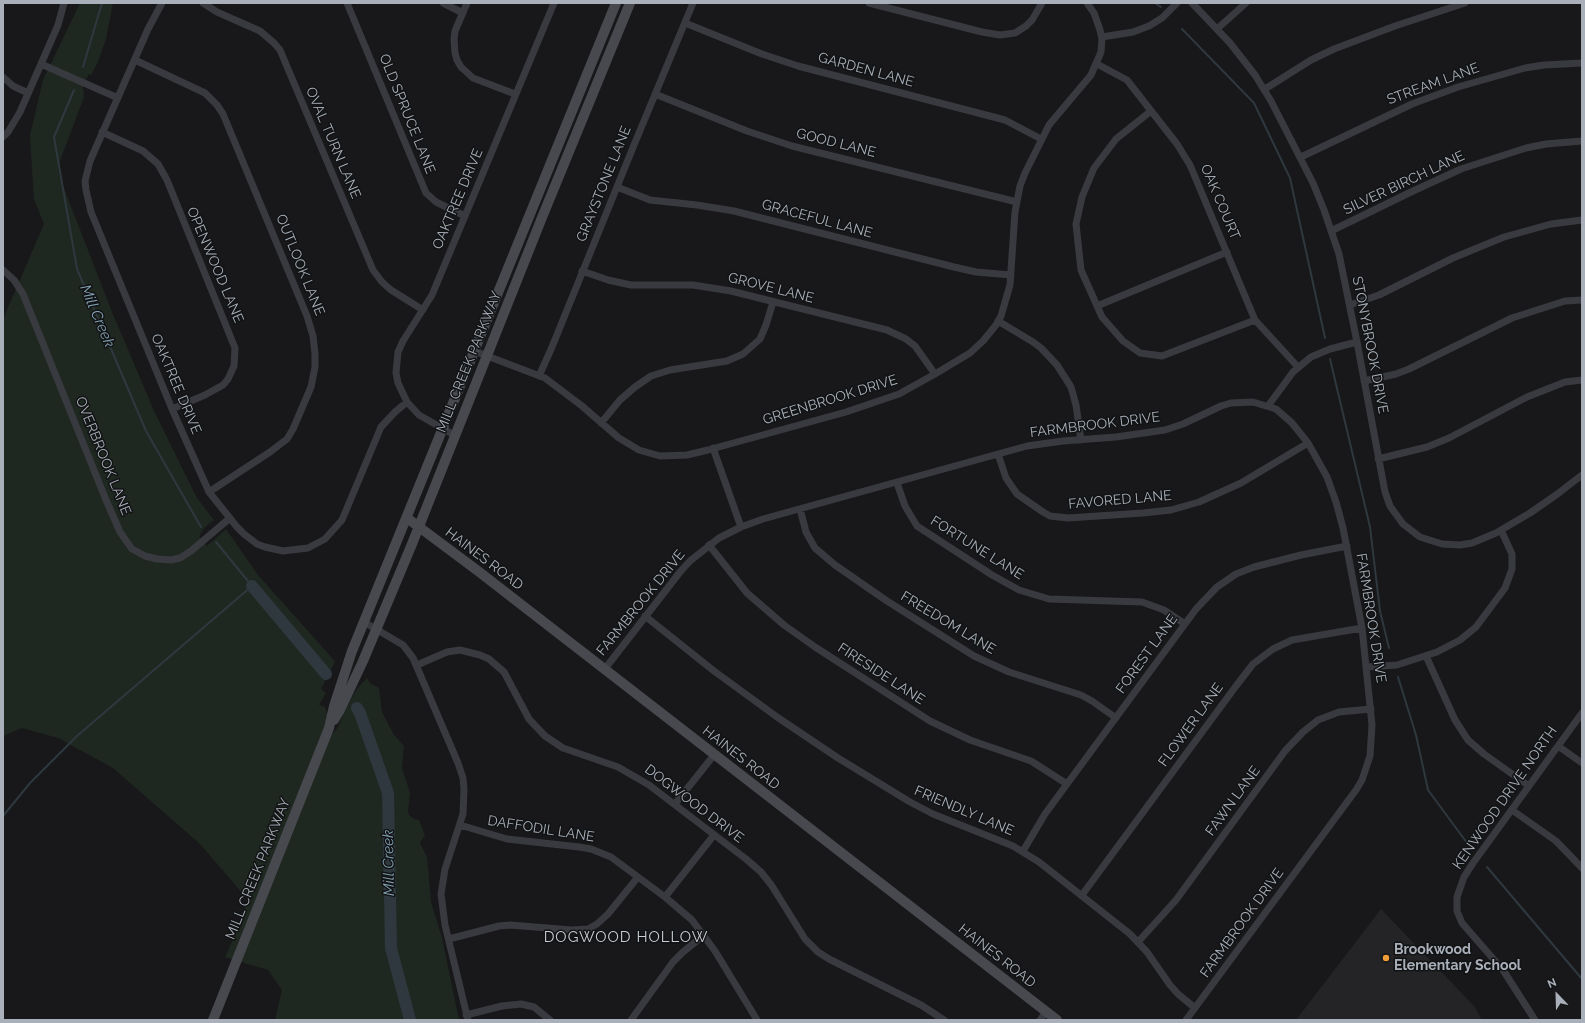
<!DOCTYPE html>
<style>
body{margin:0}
#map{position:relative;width:1585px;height:1023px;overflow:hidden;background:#18181a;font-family:Raleway,sans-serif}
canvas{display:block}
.frame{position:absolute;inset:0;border:4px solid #aab0b9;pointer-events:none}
.north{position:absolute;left:1537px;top:975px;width:40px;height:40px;-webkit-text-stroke:3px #121315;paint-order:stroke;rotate:337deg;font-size:11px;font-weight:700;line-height:16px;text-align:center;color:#aab0b9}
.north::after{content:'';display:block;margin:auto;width:14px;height:18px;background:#aab0b9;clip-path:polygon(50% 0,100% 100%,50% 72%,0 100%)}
</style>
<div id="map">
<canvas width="1585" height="1023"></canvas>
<div class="frame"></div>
<div class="north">N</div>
</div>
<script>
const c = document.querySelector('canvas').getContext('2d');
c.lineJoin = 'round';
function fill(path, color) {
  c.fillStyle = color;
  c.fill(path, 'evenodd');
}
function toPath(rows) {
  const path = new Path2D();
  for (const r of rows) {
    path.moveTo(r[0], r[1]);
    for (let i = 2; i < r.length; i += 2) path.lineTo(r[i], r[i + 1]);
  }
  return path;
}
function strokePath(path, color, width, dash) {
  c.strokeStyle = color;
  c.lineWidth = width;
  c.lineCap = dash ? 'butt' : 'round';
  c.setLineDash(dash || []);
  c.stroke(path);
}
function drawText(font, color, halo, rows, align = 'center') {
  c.font = font + ' Raleway,sans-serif';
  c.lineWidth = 3;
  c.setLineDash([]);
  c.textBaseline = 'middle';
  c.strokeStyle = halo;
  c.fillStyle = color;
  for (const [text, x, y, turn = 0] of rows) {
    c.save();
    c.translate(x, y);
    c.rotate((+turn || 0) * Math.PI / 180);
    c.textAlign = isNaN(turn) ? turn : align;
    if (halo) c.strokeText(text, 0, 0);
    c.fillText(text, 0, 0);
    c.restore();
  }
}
fill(toPath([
 [1381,909,1474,1006,1482,1020,1296,1020]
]), '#242427');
fill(toPath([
 [80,3,113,3,106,39,98,62,91,75,89,74,86,79,83,87,84,97,58,166,60,178,112,312,155,413,197,498,214,520,205,527,199,536,207,546,226,529,258,575,333,659,335,662,321,689,326,693,319,705,325,707,327,714,328,737,337,729,345,711,356,690,367,678,370,683,379,688,382,712,394,735,404,746,402,768,410,793,408,811,409,815,414,819,419,820,425,835,420,843,427,857,431,902,442,938,459,1020,275,1020,282,990,268,970,225,957,239,926,248,900,200,844,113,768,58,738,22,728,3,736,3,319,44,224,34,199,30,135,43,80]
]), '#1f2820');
strokePath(toPath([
 [1155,3,1161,7],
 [1182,29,1254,103,1290,178,1325,338],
 [83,67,102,3],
 [74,90,54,137,77,269,146,431,201,527],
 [1330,359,1370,527,1380,611,1389,648],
 [1398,677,1416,735,1428,790,1470,847],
 [3,816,30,783,77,736,252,586,216,542],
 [1487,867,1582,979]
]), '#2e383e', 2);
strokePath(toPath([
 [252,586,326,674],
 [357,708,360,713,388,793,391,948,410,1020]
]), '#2e383e', 12);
strokePath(toPath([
 [162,3,148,29,90,161,85,181,86,190,91,212,172,409,209,492,237,527,244,534,257,544,265,547,283,551,308,548,325,539,342,520,381,427,395,412,407,402],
 [203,3,217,12,260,31,274,43,280,50,373,270,382,282,391,290,423,310],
 [347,3,426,193,436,202,465,216],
 [443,3,463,13],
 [467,3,455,31,454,39,455,53,457,60,461,67,473,78,515,94],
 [869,3,982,32,1000,35,1015,33,1026,26,1032,20,1042,3],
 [1192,3,1230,43,1255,75,1271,101,1313,183,1324,210,1339,254,1357,342,1385,492,1390,506,1403,524,1420,537,1442,544,1460,545,1472,543,1496,533,1530,513,1556,495,1582,475],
 [685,23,762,54,798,66,1005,120,1041,139],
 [1217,29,1246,3],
 [1102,37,1133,32,1149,26,1162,18,1177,3],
 [135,60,205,93,217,105,223,114,307,316,313,336,315,354,315,367,311,387,293,429,287,439,270,452,209,492],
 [41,64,118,98],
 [1097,64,1127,80,1177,144,1190,165,1255,320,1298,367],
 [3,77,13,86,28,93],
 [1265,89,1311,60,1334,49,1395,26,1465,3],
 [655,94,747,131,792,146,1017,202],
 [1151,111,1116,139,1094,168,1082,197,1076,224,1081,270,1102,317,1123,341,1140,353,1162,356,1255,320],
 [102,132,143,151,158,164,167,180,235,348,234,366,228,379,223,385,205,395,172,409],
 [3,137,8,132,20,112,58,25,64,3],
 [1301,157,1412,104,1458,87,1525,68,1544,65,1582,63],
 [617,187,650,200,697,205,734,211,954,267,976,272,1011,275],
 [1331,231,1411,192,1461,169,1526,148,1546,144,1582,141],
 [3,270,14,280,23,294,106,500,120,532,132,549,145,556,157,559,171,560,180,558,191,551,230,518],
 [582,271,608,280,631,285,693,285,731,291,887,330,906,339,915,346,935,374],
 [1350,305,1379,295,1453,258,1504,237,1551,224,1582,220],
 [1097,306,1227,252],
 [998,321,1033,342,1041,348,1057,365,1071,387,1076,405,1081,440],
 [474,351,545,378,582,406,619,438,639,450,660,456,687,455,708,450,846,412,899,394,935,374,970,353,983,341,996,325,1001,316,1010,285,1015,212,1020,186,1025,173,1049,125,1091,75,1101,52,1102,39,1100,30,1094,13,1087,3],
 [539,376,552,347,634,145,693,3],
 [1364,381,1396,374,1409,369,1512,318,1565,301,1582,300],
 [1268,406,1293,372,1311,357,1330,349,1357,342],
 [601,423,620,400,635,387,651,376,670,370,727,361,743,354,760,339,766,325,773,302],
 [454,435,419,415,407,402,398,383,396,373,398,352,403,341,432,295,554,3],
 [713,448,741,527],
 [998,454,1006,478,1017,494,1043,512,1050,516,1068,518,1143,513,1171,510,1199,502,1241,483,1308,443],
 [1378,459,1427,447,1449,438,1527,397,1565,382,1582,380],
 [897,483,905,506,917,526,992,575,1019,590,1049,599,1142,602,1164,610,1185,624],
 [800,509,806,532,815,548,835,565,887,601,974,656,1009,672,1081,695,1092,701,1116,718],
 [709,545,747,593,784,625,815,647,930,721,970,740,1031,761,1067,784],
 [645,616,714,671,777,717,838,758,910,802,933,814,1013,846,1039,862,1130,934,1147,952,1170,985,1178,994,1195,1008],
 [364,622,403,645,413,658,458,763,463,778,464,789,463,814,445,869,441,894,445,925,468,1020],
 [1426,656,1455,720,1468,740,1484,754,1529,786],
 [417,665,447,652,460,650,480,655,489,659,504,672,529,719,545,736,563,748,618,767,649,785,746,859,761,872,772,886,805,939,818,952,829,959,921,1005,944,1020],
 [1367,667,1397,665,1437,652,1460,640,1476,627,1505,588,1512,569,1512,554,1501,530],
 [604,670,680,572,690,561,719,538,741,527,763,519,1027,446,1063,441,1116,437,1165,430,1183,424,1221,406,1231,403,1253,402,1276,409,1292,423,1308,443,1327,477,1336,502,1343,528,1362,628,1372,725,1370,756,1362,780,1356,790,1186,1020],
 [1558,746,1582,763],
 [675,804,714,755],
 [1512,810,1556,841,1582,868],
 [460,825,507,839,579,847,591,849,611,857,665,897,692,920,715,951,757,1020],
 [1023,851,1045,814,1067,784,1196,609,1217,587,1236,574,1254,567,1301,555,1347,546],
 [1082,895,1236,686,1253,664,1273,649,1292,640,1362,628],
 [665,897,714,835],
 [449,939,499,926,510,925,572,930,588,929,597,924,608,914,638,877],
 [1138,942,1176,900,1285,751,1303,732,1318,720,1339,712,1371,709],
 [466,1015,502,1006,521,1004,534,1007,550,1020],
 [631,1020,673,962,683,952,704,935],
 [1040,1020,1046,1012],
 [1535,1020,1503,970,1462,923,1457,911,1457,897,1464,877,1473,863,1582,713]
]), '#393a3f', 7);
strokePath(toPath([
 [407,518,478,571,1057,1020],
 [334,720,340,710,363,661,412,544,541,220,630,3],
 [213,1020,329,728,334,706,352,651,616,3]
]), '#47494f', 10);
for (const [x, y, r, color] of [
 [1386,958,4,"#ef9e3a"]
]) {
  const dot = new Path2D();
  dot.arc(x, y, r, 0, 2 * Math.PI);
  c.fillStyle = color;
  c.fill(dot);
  strokePath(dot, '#121315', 1.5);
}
drawText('14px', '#aab0b9', '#121315', [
 ["GARDEN LANE",866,70,15],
 ["STREAM LANE",1433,84,-20],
 ["OLD SPRUCE LANE",407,114,68],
 ["OVAL TURN LANE",333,143,67],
 ["GOOD LANE",836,143,14],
 ["SILVER BIRCH LANE",1404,183,-25],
 ["GRAYSTONE LANE",604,184,-68],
 ["OAKTREE DRIVE",458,199,-67],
 ["OAK COURT",1220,202,67],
 ["GRACEFUL LANE",817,219,15],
 ["OPENWOOD LANE",215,265,67],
 ["OUTLOOK LANE",300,265,68],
 ["GROVE LANE",771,288,14],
 ["STONYBROOK DRIVE",1370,345,79],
 ["MILL CREEK PARKWAY",469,362,-68],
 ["OAKTREE DRIVE",176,384,67],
 ["GREENBROOK DRIVE",830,400,-17],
 ["FARMBROOK DRIVE",1095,425,-7],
 ["OVERBROOK LANE",103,456,68],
 ["FAVORED LANE",1120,500,-5],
 ["FORTUNE LANE",977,548,32],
 ["HAINES ROAD",484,559,37],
 ["FARMBROOK DRIVE",641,603,-51],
 ["FARMBROOK DRIVE",1371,618,81],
 ["FREEDOM LANE",948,623,31],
 ["FOREST LANE",1147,654,-54],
 ["FIRESIDE LANE",881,674,33],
 ["FLOWER LANE",1191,725,-54],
 ["HAINES ROAD",741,758,38],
 ["KENWOOD DRIVE NORTH",1505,798,-55],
 ["FAWN LANE",1233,801,-54],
 ["DOGWOOD DRIVE",694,804,37],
 ["FRIENDLY LANE",964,811,23],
 ["DAFFODIL LANE",541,829,9],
 ["MILL CREEK PARKWAY",258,869,-68],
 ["FARMBROOK DRIVE",1242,923,-54],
 ["HAINES ROAD",997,956,38]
]);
drawText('bold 14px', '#aab0b9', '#121315', [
 ["Brookwood",1394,950],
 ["Elementary School",1394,966]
], 'left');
drawText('italic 15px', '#82a2b3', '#121315', [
 ["Mill Creek",97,316,67],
 ["Mill Creek",389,863,-91]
]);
c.letterSpacing = '1px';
drawText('15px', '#cbcfd5', '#121315', [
 ["DOGWOOD HOLLOW",626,937]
]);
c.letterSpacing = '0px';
</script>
